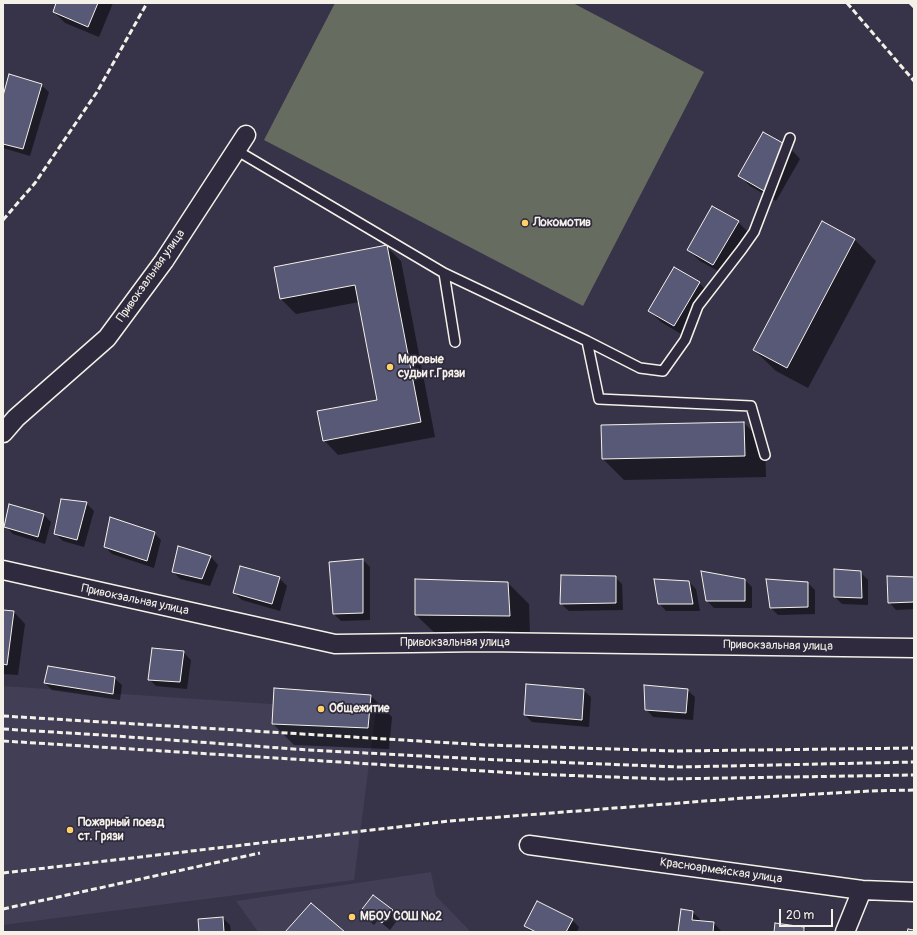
<!DOCTYPE html>
<meta charset="utf-8">
<style>
body{margin:0}
#map{position:relative;width:917px;height:935px;overflow:hidden;background:#373348;font-family:Pangolin,sans-serif}
canvas{display:block}
.frame{position:absolute;inset:0;border:4px solid #f4f1e8;pointer-events:none}
.scale{position:absolute;left:779px;top:909px;width:54px;height:18px;box-sizing:border-box;border:2px solid #f4f1e8;border-top:0;padding-left:5px;font-size:12px;line-height:14px;white-space:nowrap;color:#f4f1e8;-webkit-text-stroke:3px #2f2a3d;paint-order:stroke}
</style>
<div id="map">
<canvas width="917" height="935"></canvas>
<div class="frame"></div>
<div class="scale">20 m</div>
</div>
<script>
const c = document.querySelector('canvas').getContext('2d');
c.lineJoin = 'round';
function fill(path, color) {
  c.fillStyle = color;
  c.fill(path, 'evenodd');
}
function toPath(rows) {
  const path = new Path2D();
  for (const r of rows) {
    path.moveTo(r[0], r[1]);
    for (let i = 2; i < r.length; i += 2) path.lineTo(r[i], r[i + 1]);
  }
  return path;
}
function strokePath(path, color, width, dash) {
  c.strokeStyle = color;
  c.lineWidth = width;
  c.lineCap = dash ? 'butt' : 'round';
  c.setLineDash(dash || []);
  c.stroke(path);
}
function drawText(font, color, halo, rows, align = 'center') {
  c.font = font + ' Pangolin,sans-serif';
  c.lineWidth = 3.5;
  c.setLineDash([]);
  c.textBaseline = 'middle';
  c.strokeStyle = halo;
  c.fillStyle = color;
  for (const [text, x, y, turn = 0] of rows) {
    c.save();
    c.translate(x, y);
    c.rotate((+turn || 0) * Math.PI / 180);
    c.textAlign = isNaN(turn) ? turn : align;
    if (halo) c.strokeText(text, 0, 0);
    c.fillText(text, 0, 0);
    c.restore();
  }
}
fill(toPath([
 [3,686,376,711,354,880,3,925],
 [431,872,436,896,471,932,258,932,236,901]
]), '#413e56');
fill(toPath([
 [335,3,573,3,704,72,583,306,264,140]
]), '#666c5f');
fill(toPath([
 [54,3,113,3,99,37,65,23,54,12,57,4],
 [41,85,49,92,30,156,3,148,3,100],
 [789,147,800,159,776,201,750,186,739,175],
 [738,222,749,233,725,275,700,261,688,250],
 [822,222,855,240,876,261,808,388,776,371,754,350],
 [386,246,401,261,435,437,338,455,324,440,378,401,359,302,296,314,281,299],
 [699,283,710,294,686,337,661,322,649,311],
 [744,423,765,444,766,477,624,480,603,459],
 [86,503,94,511,84,547,63,541,55,534],
 [44,515,51,522,45,544,13,534,6,527],
 [154,533,161,540,154,568,112,554,105,547],
 [179,547,211,557,218,565,210,586,180,579,173,571],
 [363,560,370,567,370,620,341,621,334,614],
 [860,572,868,580,868,605,842,604,835,597],
 [615,577,622,584,623,610,569,611,561,604],
 [279,578,287,586,280,611,242,600,234,593],
 [914,578,914,609,896,610,889,602],
 [416,580,508,583,529,604,530,636,438,636,416,615],
 [745,580,752,587,752,608,714,608,707,601],
 [689,582,696,589,700,611,666,611,659,603],
 [808,583,815,590,815,614,778,615,771,608],
 [3,611,14,612,25,624,18,675,3,674],
 [183,652,191,660,187,689,156,686,149,679],
 [114,678,122,685,120,700,52,690,45,683],
 [583,690,591,697,589,727,532,722,525,715],
 [687,690,695,697,693,720,653,717,646,709],
 [371,696,392,717,389,749,294,745,273,724],
 [392,911,399,918,390,930,378,920,374,925,360,913],
 [692,912,700,919,699,922,714,923,721,931,721,932,679,932],
 [223,918,230,925,231,932,200,932],
 [572,920,579,927,577,932,531,932,525,926],
 [804,928,808,932,775,932]
]), '#0007');
const building = toPath([
 [56,3,98,3,88,27,53,12,56,3],
 [9,74,42,84,23,149,3,144,3,96,9,74],
 [763,132,790,147,764,191,738,176,763,132],
 [712,206,739,221,713,265,687,250,712,206],
 [822,221,855,239,787,368,753,350,822,221],
 [387,245,421,422,323,441,317,411,377,400,355,285,280,299,274,267,387,245],
 [674,267,700,282,674,326,648,311,674,267],
 [744,422,745,456,602,459,601,425,744,422],
 [61,499,87,502,77,540,54,534,61,499],
 [9,504,44,514,38,537,4,527,9,504],
 [110,517,155,532,147,561,104,547,110,517],
 [178,546,211,556,202,579,172,572,178,546],
 [363,559,363,613,333,614,329,562,363,559],
 [240,566,280,577,272,604,233,593,240,566],
 [834,569,861,571,862,598,834,597,834,569],
 [701,571,745,579,745,601,706,601,701,571],
 [561,575,616,576,616,603,560,604,561,575],
 [887,576,914,577,914,602,888,603,887,576],
 [415,579,508,582,510,616,415,615,415,579],
 [654,579,689,581,693,604,658,604,654,579],
 [766,579,808,582,808,607,770,608,766,579],
 [3,610,14,611,7,665,3,664,3,610],
 [152,648,184,651,180,682,148,680,152,648],
 [48,666,115,677,113,694,44,683,48,666],
 [526,684,584,689,582,720,524,715,526,684],
 [644,685,688,689,686,713,645,710,644,685],
 [274,688,371,695,368,728,272,724,274,688],
 [373,895,393,910,382,923,371,914,366,919,359,913,373,895],
 [537,901,573,919,566,932,536,932,524,926,537,901],
 [311,903,345,932,285,932,311,903],
 [681,909,693,911,692,920,714,922,713,932,678,932,681,909],
 [223,917,224,932,199,932,198,919,223,917],
 [775,923,804,927,804,932,774,932,775,923],
 [908,929,914,930,914,932,907,932,908,929]
]);
fill(building, '#585976');
strokePath(building, '#f4f1e8', 1);
const lane = toPath([
 [236,150,444,273,455,342],
 [444,273,587,341,640,368,663,371,685,340,698,306,742,249,754,232,790,138],
 [587,341,599,399,751,406,765,455]
]);
const street = toPath([
 [3,433,16,418,107,338,164,261,246,135],
 [3,570,335,644,485,642,914,648],
 [529,845,862,890,914,892],
 [845,932,862,890]
]);
strokePath(lane, '#f4f1e8', 12);
strokePath(street, '#f4f1e8', 21);
strokePath(lane, '#2f2a3d', 9);
strokePath(street, '#2f2a3d', 18);
strokePath(toPath([
 [847,3,914,81],
 [910,3,914,7],
 [3,220,35,183,97,92,147,3],
 [3,716,486,745,676,751,914,748],
 [3,729,102,735,308,750,500,760,680,767,914,762],
 [3,741,532,774,665,779,914,775],
 [3,873,449,821,744,798,870,791,914,790],
 [3,909,260,853]
]), '#f4f1e8', 3, [6, 3]);
for (const [x, y, r, color] of [
 [525,223,4,"#ffd166"],
 [390,367,4,"#ffd166"],
 [321,709,4,"#ffd166"],
 [70,830,4,"#ffd166"],
 [352,917,4,"#ffd166"]
]) {
  const dot = new Path2D();
  dot.arc(x, y, r, 0, 2 * Math.PI);
  c.fillStyle = color;
  c.fill(dot);
  strokePath(dot, '#2f2a3d', 1.5);
}
drawText('bold 12px', '#f4f1e8', '#2f2a3d', [
 ["Локомотив",533,223],
 ["Мировые",398,360],
 ["судьи г.Грязи",398,374],
 ["Общежитие",329,709],
 ["Пожарный поезд",78,823],
 ["ст. Грязи",78,837],
 ["МБОУ СОШ №2",360,917]
], 'left');
drawText('12px', '#f4f1e8', '#2f2a3d', [
 ["Привокзальная улица",151,276,-55],
 ["Привокзальная улица",135,600,12],
 ["Привокзальная улица",455,643],
 ["Привокзальная улица",778,646,1],
 ["Красноармейская улица",721,871,8]
]);
</script>
